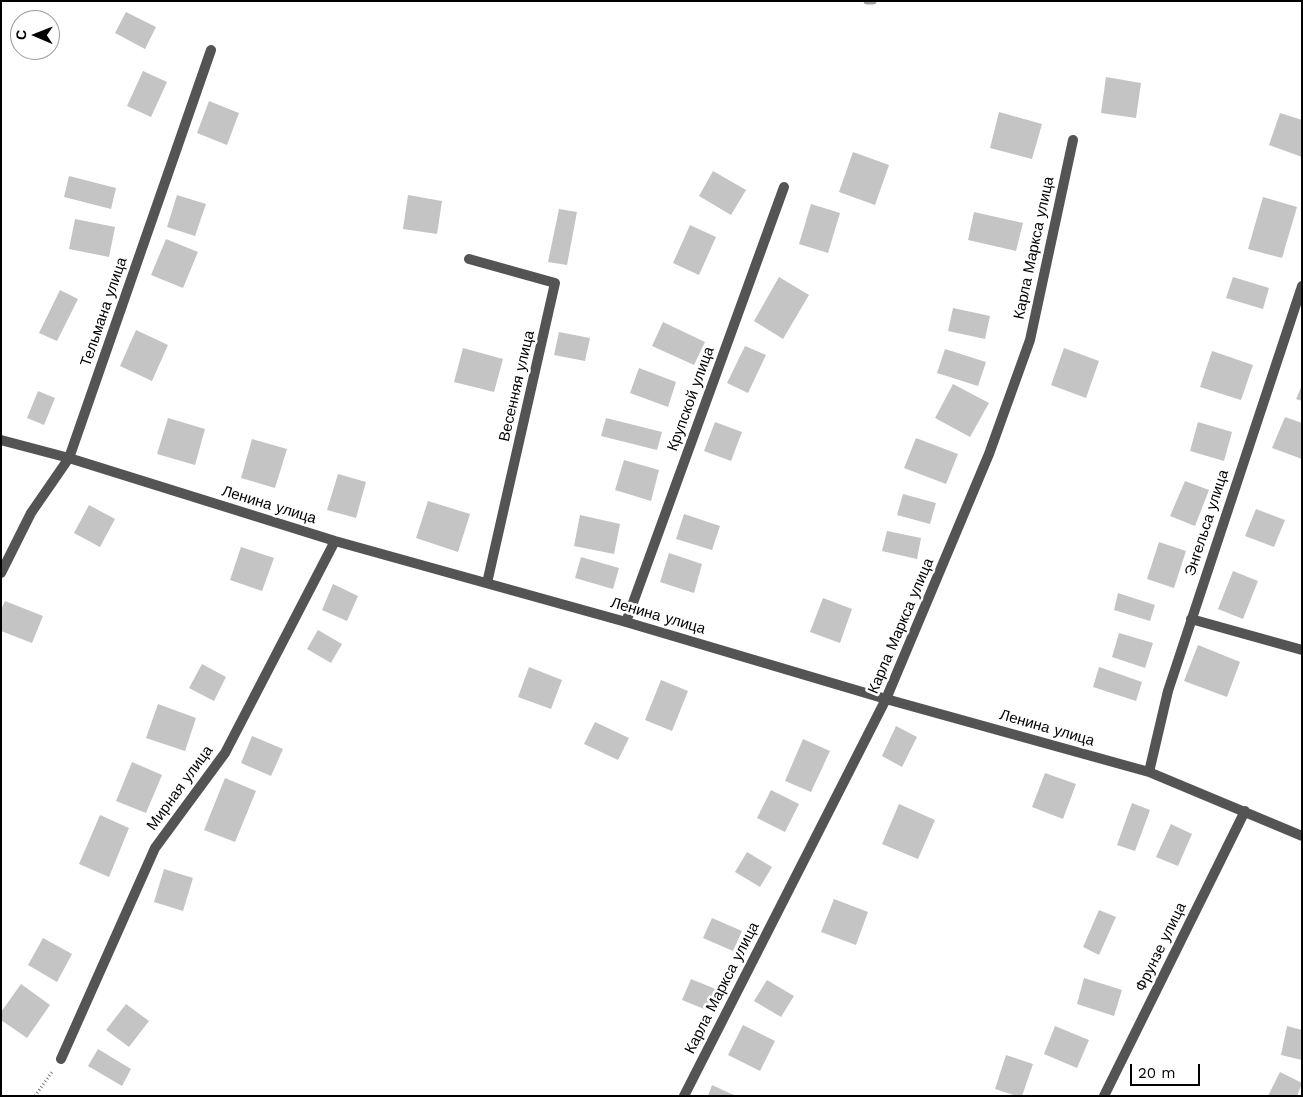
<!DOCTYPE html>
<meta charset="utf-8">
<style>
body{margin:0}
#map{position:relative;width:1303px;height:1097px;overflow:hidden;background:#fff;font-family:"Work Sans",sans-serif}
canvas{display:block}
.frame{position:absolute;inset:0;border:2px solid #000;pointer-events:none}
.north{position:absolute;left:10px;top:10px;width:50px;height:50px;box-sizing:border-box;background:#fff;border:1px solid #999;border-radius:50%;rotate:271deg;font-size:14px;font-weight:700;line-height:20px;text-align:center;color:#000}
.north::after{content:'';display:block;margin:auto;width:18px;height:22px;background:#000;clip-path:polygon(50% 0,100% 100%,50% 72%,0 100%)}
.scale{position:absolute;left:1130px;top:1064px;width:70px;height:22px;box-sizing:border-box;border:2px solid #000;border-top:0;padding-left:6px;font-size:15px;line-height:18px;white-space:nowrap;color:#000;-webkit-text-stroke:4px #fff;paint-order:stroke}
</style>
<div id="map">
<canvas width="1303" height="1097"></canvas>
<div class="frame"></div>
<div class="north">С</div>
<div class="scale">20 m</div>
</div>
<script>
const c = document.querySelector('canvas').getContext('2d');
c.lineJoin = 'round';
function toPath(rows) {
  const path = new Path2D();
  for (const r of rows) {
    path.moveTo(r[0], r[1]);
    for (let i = 2; i < r.length; i += 2) path.lineTo(r[i], r[i + 1]);
  }
  return path;
}
function strokePath(path, color, width, dash) {
  c.strokeStyle = color;
  c.lineWidth = width;
  c.lineCap = dash ? 'butt' : 'round';
  c.setLineDash(dash || []);
  c.stroke(path);
}
function fill(path, color) {
  c.fillStyle = color;
  c.fill(path, 'evenodd');
}
function drawText(font, color, halo, rows, align = 'center') {
  c.font = font + ' "Work Sans",sans-serif';
  c.lineWidth = 5;
  c.setLineDash([]);
  c.textBaseline = 'middle';
  c.strokeStyle = halo;
  c.fillStyle = color;
  for (const [text, x, y, turn = 0] of rows) {
    c.save();
    c.translate(x, y);
    c.rotate((+turn || 0) * Math.PI / 180);
    c.textAlign = isNaN(turn) ? turn : align;
    if (halo) c.strokeText(text, 0, 0);
    c.fillText(text, 0, 0);
    c.restore();
  }
}
strokePath(toPath([
 [867,1,873,1]
]), '#a2a2a2', 7);
fill(toPath([
 [126,12,156,27,145,49,115,33],
 [143,71,167,82,151,117,127,106],
 [1106,77,1141,83,1136,118,1101,113],
 [209,101,239,113,227,145,197,133],
 [999,112,1042,124,1032,159,990,148],
 [1280,113,1302,120,1302,157,1269,145],
 [853,152,889,165,875,205,839,192],
 [713,171,746,190,731,215,699,196],
 [69,176,116,188,111,209,64,197],
 [177,195,206,204,195,236,167,227],
 [408,195,442,201,437,234,403,229],
 [1263,197,1297,207,1282,258,1248,249],
 [811,204,840,213,828,253,799,244],
 [559,209,577,212,567,265,548,262],
 [974,212,1023,223,1016,251,968,240],
 [75,219,115,227,109,257,69,249],
 [690,225,716,237,699,275,673,263],
 [166,239,198,252,183,288,151,275],
 [779,277,809,295,783,339,754,321],
 [1233,277,1269,288,1263,309,1226,298],
 [60,290,78,299,57,341,39,333],
 [953,308,990,316,985,339,948,331],
 [663,322,705,342,694,365,652,346],
 [136,330,168,345,152,381,120,366],
 [559,332,590,338,585,361,554,355],
 [745,346,766,355,748,393,727,383],
 [463,348,503,359,494,392,454,382],
 [1064,348,1099,361,1086,398,1051,385],
 [945,349,986,362,978,386,937,373],
 [1212,351,1253,365,1241,400,1200,387],
 [639,368,676,382,668,407,630,393],
 [953,384,989,403,970,437,935,418],
 [1302,385,1302,401,1296,399],
 [38,391,55,398,44,425,27,418],
 [1285,417,1302,423,1302,459,1272,448],
 [168,418,205,429,195,465,157,454],
 [606,418,662,432,657,450,601,436],
 [715,422,742,432,731,461,704,451],
 [1198,422,1232,432,1224,461,1190,451],
 [916,438,958,454,946,484,904,468],
 [252,439,287,449,275,488,241,478],
 [624,460,659,470,651,501,615,490],
 [338,474,366,482,356,518,327,510],
 [1185,481,1209,490,1195,526,1170,516],
 [903,494,936,503,930,524,897,515],
 [428,501,470,514,458,552,416,538],
 [89,505,115,519,100,547,74,533],
 [1256,509,1285,520,1274,547,1245,536],
 [684,514,720,526,712,550,676,539],
 [580,515,620,524,614,554,574,546],
 [887,531,921,538,917,559,882,551],
 [1159,542,1186,551,1174,588,1147,579],
 [241,547,274,558,262,591,230,580],
 [669,553,702,564,694,593,660,582],
 [581,557,619,568,613,589,575,578],
 [1233,571,1258,581,1243,619,1218,609],
 [333,584,358,596,347,621,322,610],
 [1118,593,1155,605,1150,621,1114,610],
 [823,598,852,609,840,643,810,632],
 [5,601,43,616,32,643,1,631,1,610],
 [318,630,342,644,331,663,307,649],
 [1119,633,1153,643,1145,668,1112,657],
 [1198,645,1240,662,1227,697,1184,681],
 [202,664,226,677,214,701,189,688],
 [529,667,562,680,551,709,518,697],
 [1099,667,1142,682,1136,701,1093,687],
 [661,680,688,691,672,731,645,720],
 [158,704,196,718,185,751,146,738],
 [595,722,629,738,618,760,584,744],
 [896,726,917,737,902,767,882,756],
 [252,736,283,749,271,776,241,763],
 [803,739,830,751,811,792,785,781],
 [132,762,162,775,146,813,116,801],
 [1045,773,1076,784,1063,819,1032,807],
 [225,778,256,791,235,842,204,830],
 [771,790,799,804,785,832,757,818],
 [1132,803,1150,810,1135,851,1117,845],
 [899,804,935,820,918,859,882,844],
 [100,815,129,828,109,877,79,864],
 [1171,824,1192,834,1178,866,1156,857],
 [747,852,772,867,760,887,735,872],
 [164,869,193,878,183,911,154,902],
 [834,899,868,912,856,945,821,932],
 [1099,910,1116,917,1099,955,1083,947],
 [712,918,742,931,733,951,703,938],
 [43,938,72,954,57,982,28,965],
 [1084,978,1122,990,1114,1016,1077,1004],
 [691,979,718,990,709,1011,682,1000],
 [767,980,794,996,781,1017,754,1001],
 [21,984,50,1005,27,1038,1,1020,1,1012],
 [126,1004,149,1021,129,1047,106,1030],
 [743,1025,775,1041,760,1071,728,1055],
 [1055,1026,1089,1040,1077,1068,1044,1054],
 [1287,1026,1302,1030,1302,1060,1281,1055],
 [98,1049,131,1069,122,1086,88,1066],
 [1006,1055,1033,1064,1022,1096,1017,1096,995,1089],
 [1280,1072,1302,1083,1297,1096,1268,1096],
 [712,1085,736,1096,708,1096]
]), '#c4c4c4');
strokePath(toPath([
 [35,1096,52,1072]
]), '#767676', 3, [1, 2.5]);
strokePath(toPath([
 [469,259,555,283,487,583],
 [1,440,69,458,335,541,626,622,886,699,1149,772,1302,836],
 [1,573,31,513,69,458,211,50],
 [1191,619,1302,650],
 [626,622,784,187],
 [1149,772,1168,691,1302,286],
 [61,1059,155,848,225,753,335,541],
 [684,1096,886,699,989,454,1030,340,1073,140],
 [1104,1096,1245,811]
]), '#545454', 10);
drawText('15px', '#000', '#fff', [
 ["Карла Маркса улица",1034,248,-78],
 ["Тельмана улица",104,312,-71],
 ["Весенняя улица",517,386,-77],
 ["Крупской улица",691,399,-70],
 ["Ленина улица",269,505,17],
 ["Энгельса улица",1207,523,-72],
 ["Ленина улица",658,616,16],
 ["Карла Маркса улица",901,626,-67],
 ["Ленина улица",1047,728,16],
 ["Мирная улица",180,788,-54],
 ["Фрунзе улица",1161,947,-64],
 ["Карла Маркса улица",722,988,-63]
]);
</script>
